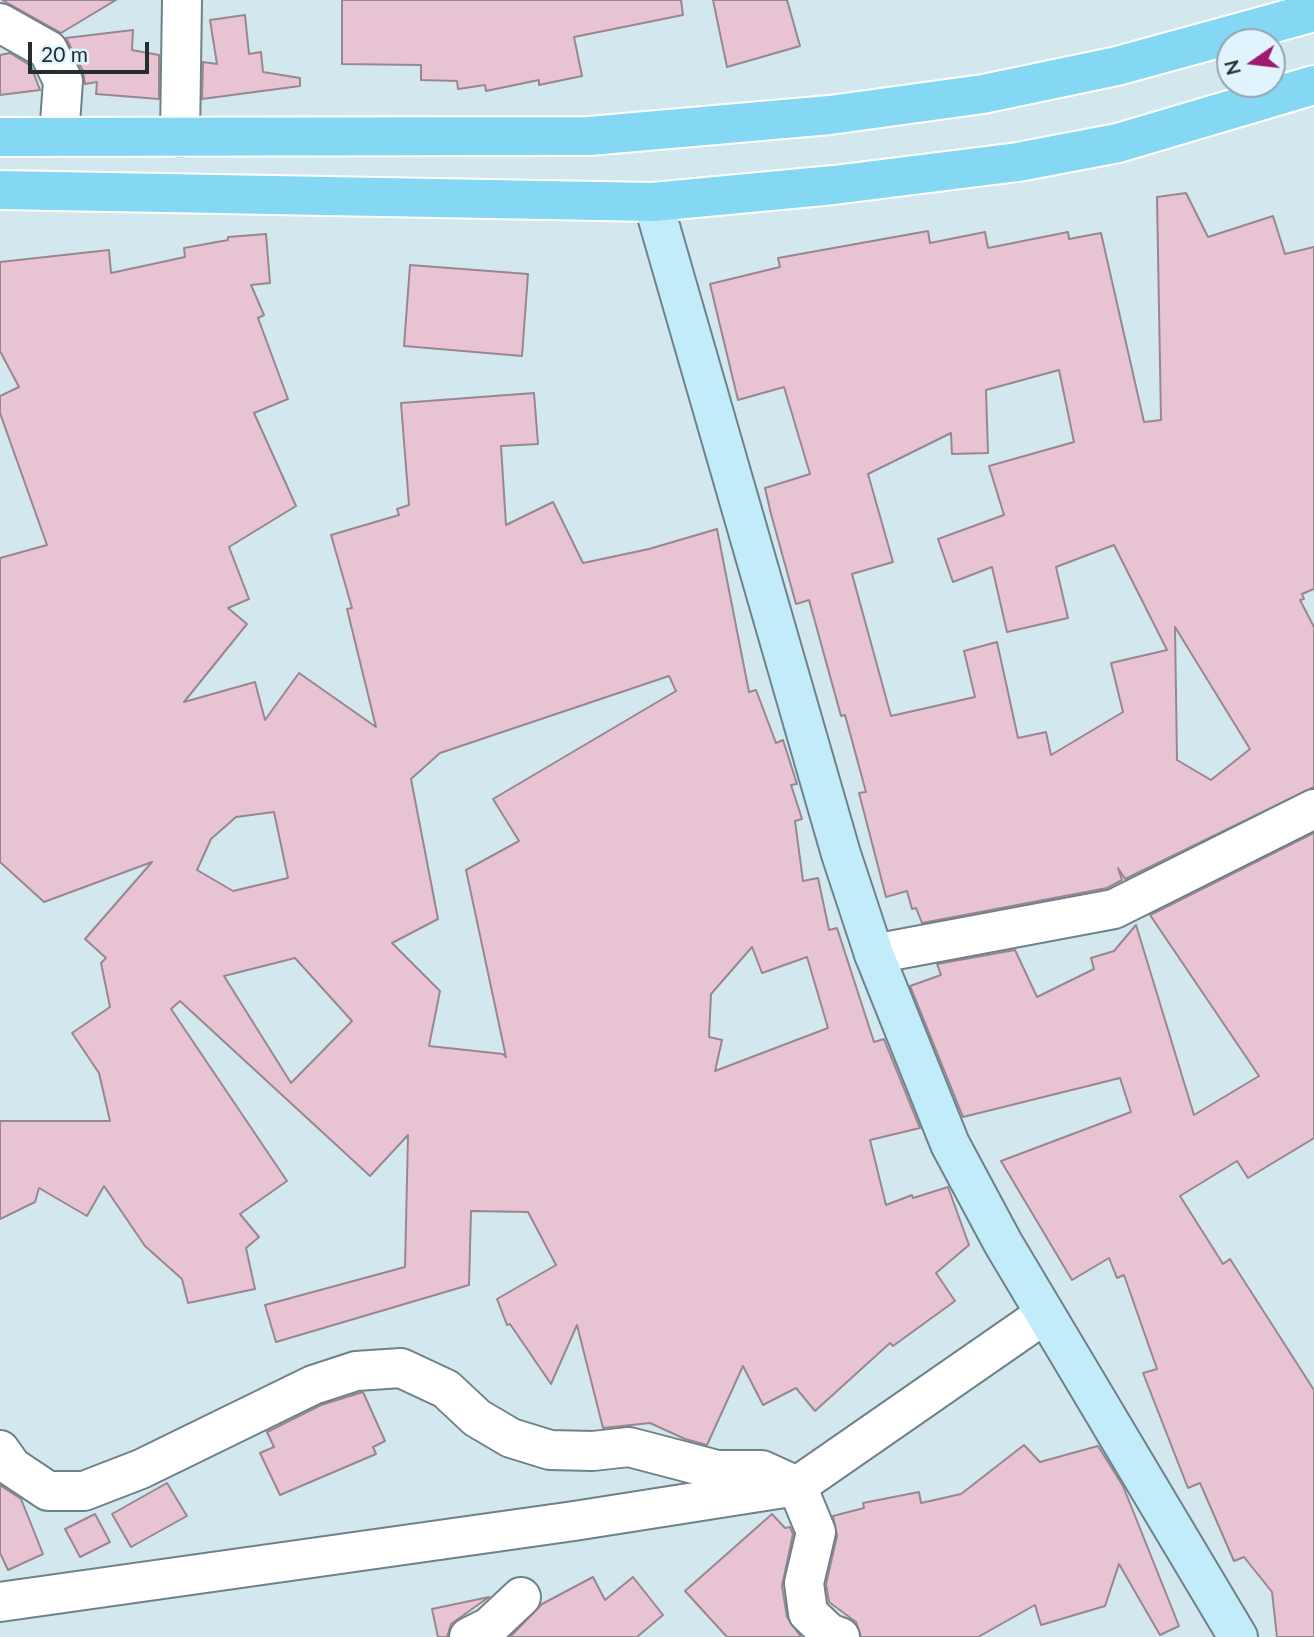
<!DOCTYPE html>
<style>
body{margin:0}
#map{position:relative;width:1314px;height:1637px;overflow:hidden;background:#d3e7ef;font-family:Lato,sans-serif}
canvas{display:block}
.north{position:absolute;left:1216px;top:28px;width:70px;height:70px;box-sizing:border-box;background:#e0f4fd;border:2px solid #96a4ab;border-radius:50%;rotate:256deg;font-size:19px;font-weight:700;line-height:28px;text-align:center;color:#262d31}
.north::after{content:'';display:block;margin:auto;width:24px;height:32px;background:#9e1b6d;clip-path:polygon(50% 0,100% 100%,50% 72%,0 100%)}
.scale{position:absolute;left:28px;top:42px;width:121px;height:32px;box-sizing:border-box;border:4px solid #262d31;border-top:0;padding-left:9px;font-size:21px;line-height:24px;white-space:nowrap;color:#262d31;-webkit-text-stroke:5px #e0f4fd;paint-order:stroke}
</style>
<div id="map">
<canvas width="1314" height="1637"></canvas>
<div class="north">N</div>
<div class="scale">20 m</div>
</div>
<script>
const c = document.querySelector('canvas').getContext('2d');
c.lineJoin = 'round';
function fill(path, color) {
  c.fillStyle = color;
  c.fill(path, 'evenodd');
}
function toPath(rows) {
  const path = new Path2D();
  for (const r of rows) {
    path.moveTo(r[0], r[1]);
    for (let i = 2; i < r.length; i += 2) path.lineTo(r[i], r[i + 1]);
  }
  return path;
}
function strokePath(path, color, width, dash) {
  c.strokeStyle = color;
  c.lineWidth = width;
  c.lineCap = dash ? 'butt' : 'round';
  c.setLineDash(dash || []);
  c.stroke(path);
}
const building = toPath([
 [2,0,116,0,61,33,2,0],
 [342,0,681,0,683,15,574,37,582,76,539,85,539,80,486,91,485,85,458,89,457,81,421,80,421,65,342,64,342,0],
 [713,0,787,0,800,46,727,67,713,0],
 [245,15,249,54,261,52,263,72,300,78,300,86,202,99,203,62,217,64,210,20,245,15],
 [133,30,132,50,159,55,159,99,96,94,97,82,85,84,83,71,66,38,133,30],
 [10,53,31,66,40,90,0,95,0,55,10,53],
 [1186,193,1208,237,1273,216,1285,254,1314,247,1314,589,1302,594,1304,599,1300,600,1314,627,1314,787,1125,879,1118,868,1122,880,1107,888,922,923,916,908,912,909,907,891,886,897,859,793,866,792,845,715,841,716,809,600,796,604,771,514,765,488,810,474,784,387,738,400,710,284,780,267,778,258,928,231,930,243,985,232,988,248,1068,232,1069,239,1101,233,1144,422,1161,420,1157,197,1186,193],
 [1059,370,1074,442,989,466,1004,515,938,539,953,582,992,567,1007,632,1068,618,1056,567,1114,545,1167,650,1111,663,1123,712,1051,755,1046,732,1018,738,997,642,964,651,975,697,891,716,852,574,893,562,868,474,951,433,952,454,988,453,986,390,1059,370],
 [1175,627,1250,749,1211,780,1177,760,1175,627],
 [266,234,270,283,251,285,264,315,258,318,288,399,254,413,296,506,229,547,249,599,228,608,247,624,184,702,255,682,265,720,299,673,376,727,347,609,352,608,331,535,399,515,397,509,409,505,401,403,534,393,538,444,501,446,506,525,553,502,583,563,649,549,717,529,749,692,756,690,776,743,783,740,797,784,791,785,802,819,795,821,803,881,818,878,829,930,837,928,874,1042,884,1039,920,1128,870,1140,886,1205,912,1195,913,1198,948,1187,969,1245,936,1273,955,1301,893,1346,890,1343,815,1411,796,1388,763,1405,743,1366,707,1445,685,1439,650,1423,603,1428,577,1325,551,1384,510,1324,507,1325,497,1299,556,1265,528,1212,471,1211,469,1285,276,1342,265,1305,405,1267,408,1135,370,1176,180,1001,171,1009,287,1181,240,1214,259,1237,246,1248,255,1289,188,1303,182,1279,145,1246,104,1186,87,1216,39,1188,35,1202,0,1219,0,1121,110,1121,99,1073,72,1033,110,1007,101,963,106,958,85,939,152,862,44,902,0,862,0,558,47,545,0,413,0,396,19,387,0,351,0,262,109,250,111,273,185,257,184,248,228,240,228,237,266,234],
 [669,676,676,691,493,799,519,841,466,870,506,1057,503,1054,429,1046,440,991,392,943,438,919,411,779,440,753,669,676],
 [274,812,288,878,233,891,197,870,211,839,236,817,274,812],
 [752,947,762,973,807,957,828,1028,715,1071,722,1040,709,1037,711,994,752,947],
 [295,958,352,1021,291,1083,224,976,295,958],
 [410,265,528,274,522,356,404,346,410,265],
 [1314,833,1314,1138,1248,1178,1237,1161,1180,1196,1223,1264,1230,1259,1314,1390,1314,1637,1277,1637,1272,1592,1244,1557,1234,1561,1200,1483,1188,1488,1143,1373,1157,1369,1124,1275,1117,1278,1109,1258,1072,1280,1001,1161,1131,1112,1120,1078,963,1117,910,986,941,975,937,964,1015,950,1037,997,1094,969,1091,958,1114,951,1136,925,1194,1115,1259,1076,1150,915,1314,833],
 [363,1392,385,1441,373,1447,376,1454,280,1495,260,1453,274,1447,267,1432,321,1405,363,1392],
 [1024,1445,1040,1462,1098,1446,1123,1486,1179,1626,1160,1635,1119,1564,1105,1606,1041,1625,1035,1605,978,1637,861,1637,856,1622,829,1602,826,1584,837,1536,833,1516,864,1508,863,1503,919,1492,921,1503,961,1494,1024,1445],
 [167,1483,187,1516,131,1547,112,1514,167,1483],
 [0,1485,21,1499,43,1554,8,1570,0,1553,0,1485],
 [95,1514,110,1542,80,1557,65,1529,95,1514],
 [772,1514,785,1528,790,1527,793,1534,782,1586,787,1617,801,1637,727,1637,685,1591,772,1514],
 [593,1577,605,1600,633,1577,663,1615,637,1637,510,1637,542,1604,593,1577],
 [489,1597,451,1624,447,1637,438,1637,432,1609,489,1597]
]);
fill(building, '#e8c3d4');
strokePath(building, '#99878f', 2);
const street = toPath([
 [0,23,48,50,63,81,59,137],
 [180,137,182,0],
 [874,954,1114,909,1314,809],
 [0,1450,12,1467,48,1491,84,1491,141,1469,313,1385,356,1371,401,1368,446,1389,477,1418,511,1438,550,1450,593,1451,629,1447,717,1470,762,1470,797,1486,816,1532,804,1583,808,1613,829,1633,840,1637],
 [0,1602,574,1521,797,1486,1045,1314],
 [469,1637,489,1627,521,1597]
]);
const secondary = toPath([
 [653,202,841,854,874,954,950,1144,1003,1243,1238,1637]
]);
const primary = toPath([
 [0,137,589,136,830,115,983,94,1117,66,1314,12],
 [0,190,653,202,834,185,1018,162,1118,143,1314,85]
]);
strokePath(street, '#6f8189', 42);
strokePath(secondary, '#6f8189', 42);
strokePath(primary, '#fff', 42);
strokePath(street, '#fff', 38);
strokePath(secondary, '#c2ecfa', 38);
strokePath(primary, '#84d8f4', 38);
</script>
